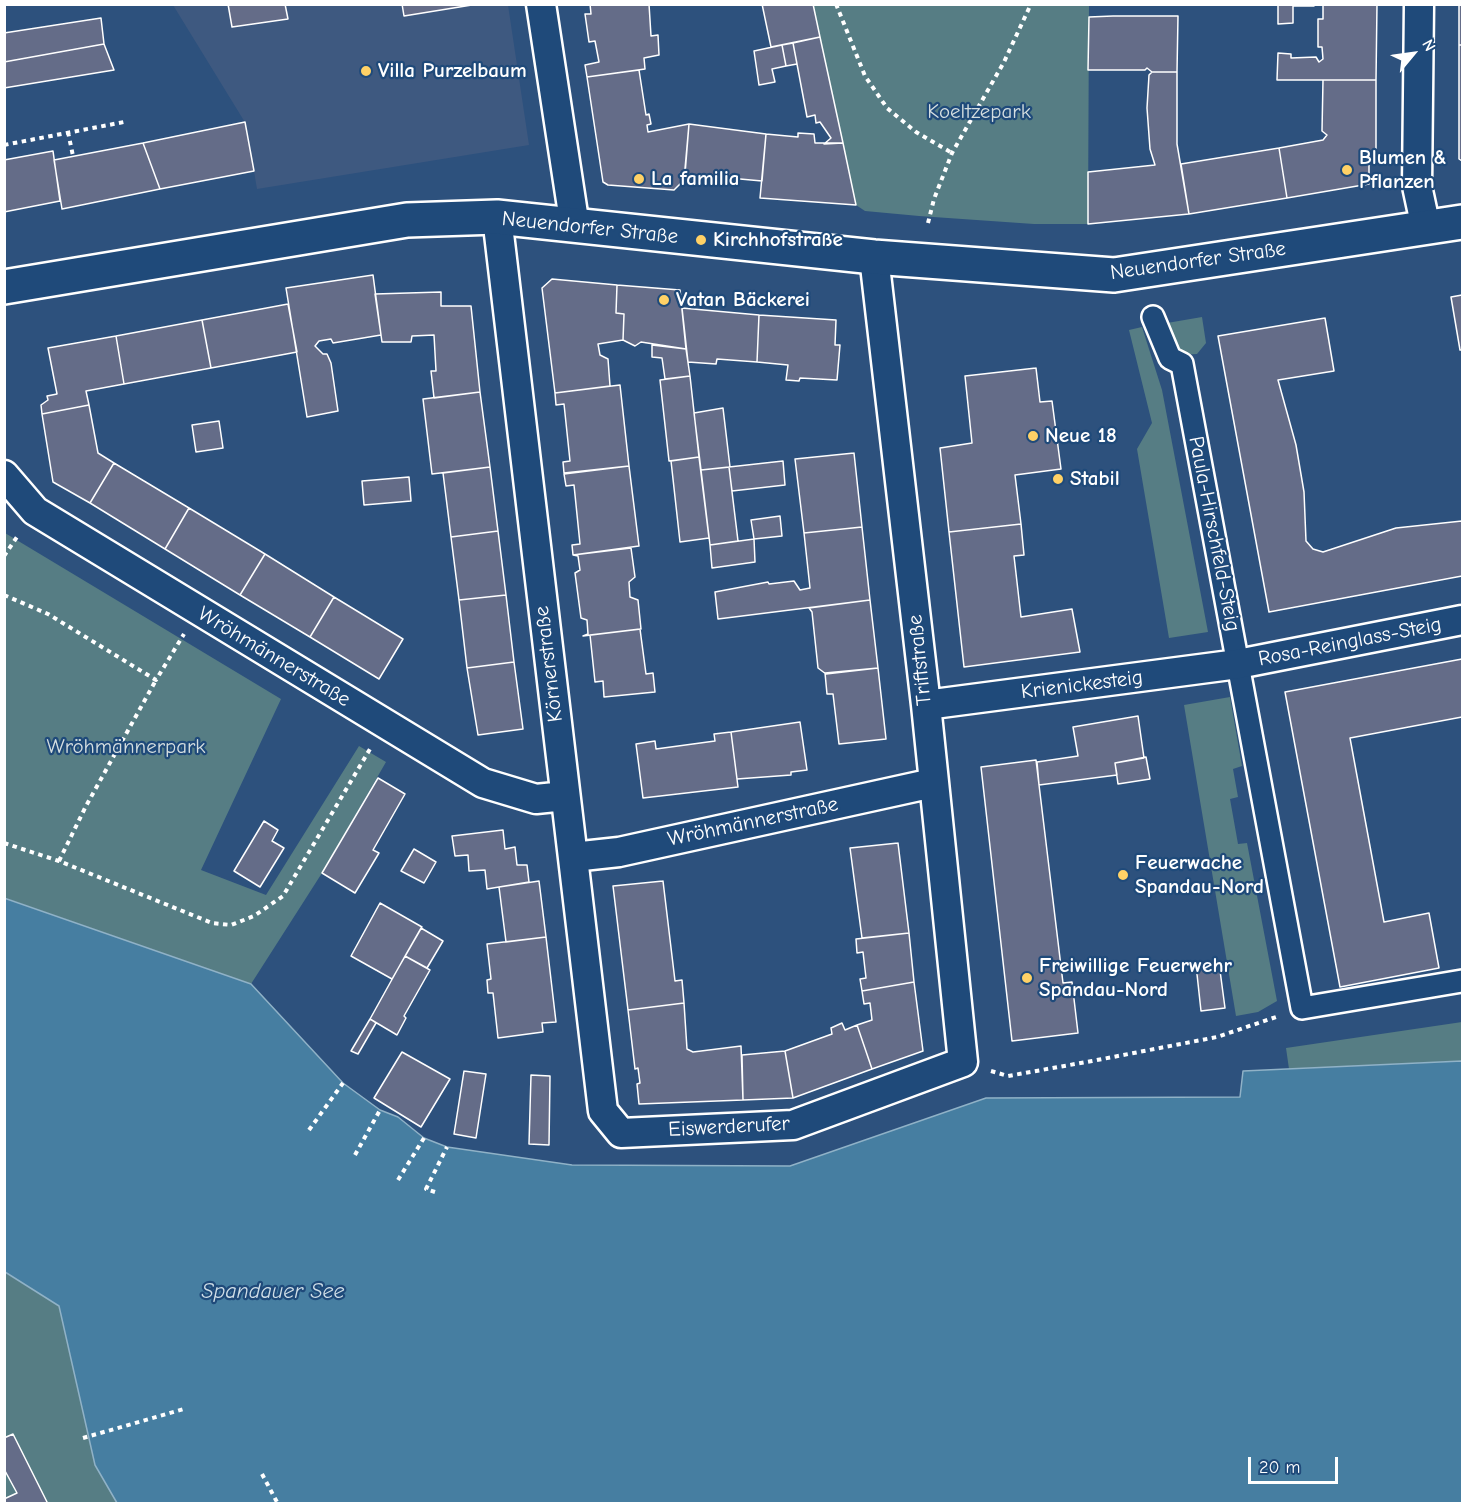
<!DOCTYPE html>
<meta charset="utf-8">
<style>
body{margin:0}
#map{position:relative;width:1467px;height:1508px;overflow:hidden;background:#2d517d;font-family:"Comic Neue",sans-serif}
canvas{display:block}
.frame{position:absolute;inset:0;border:6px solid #fff;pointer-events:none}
.north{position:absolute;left:1383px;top:24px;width:60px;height:60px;-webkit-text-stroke:4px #1f4a7a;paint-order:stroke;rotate:61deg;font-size:16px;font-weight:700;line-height:24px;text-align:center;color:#fff}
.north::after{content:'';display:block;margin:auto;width:21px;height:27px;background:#fff;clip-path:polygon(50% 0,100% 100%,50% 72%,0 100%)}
.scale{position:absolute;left:1248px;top:1457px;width:90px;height:27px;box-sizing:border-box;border:3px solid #fff;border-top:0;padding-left:8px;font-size:18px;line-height:21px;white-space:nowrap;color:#fff;-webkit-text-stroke:4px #1f4a7a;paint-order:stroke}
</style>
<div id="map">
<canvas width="1467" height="1508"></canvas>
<div class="frame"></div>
<div class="north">N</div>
<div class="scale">20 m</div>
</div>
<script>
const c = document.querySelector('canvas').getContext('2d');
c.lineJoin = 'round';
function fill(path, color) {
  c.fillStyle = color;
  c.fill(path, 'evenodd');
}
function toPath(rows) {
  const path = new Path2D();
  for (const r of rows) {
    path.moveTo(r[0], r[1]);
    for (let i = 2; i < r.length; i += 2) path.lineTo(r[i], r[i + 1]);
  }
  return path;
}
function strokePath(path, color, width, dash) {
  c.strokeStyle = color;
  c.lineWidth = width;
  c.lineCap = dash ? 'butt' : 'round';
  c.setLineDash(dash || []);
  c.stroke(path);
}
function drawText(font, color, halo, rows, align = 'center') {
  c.font = font + ' "Comic Neue",sans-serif';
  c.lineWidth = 4.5;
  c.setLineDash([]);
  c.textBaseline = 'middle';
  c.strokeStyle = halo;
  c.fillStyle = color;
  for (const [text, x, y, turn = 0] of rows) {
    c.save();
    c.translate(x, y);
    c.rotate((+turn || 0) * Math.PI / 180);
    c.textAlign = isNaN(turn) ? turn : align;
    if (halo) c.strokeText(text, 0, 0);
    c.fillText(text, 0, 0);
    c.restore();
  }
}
fill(toPath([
 [173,5,508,5,529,145,257,189,246,124]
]), '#3e5980');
fill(toPath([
 [813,5,1089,5,1088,224,1034,224,919,216,865,211,856,205],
 [1202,317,1206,343,1197,354,1180,355,1171,342,1167,323],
 [1142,327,1162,390,1208,632,1169,638,1137,449,1152,423,1129,330],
 [5,533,281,699,201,870,266,895,359,746,386,762,322,873,251,984,5,898],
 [1230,697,1242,766,1233,769,1238,797,1230,799,1238,844,1247,843,1277,1001,1258,1012,1236,1016,1184,705],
 [1462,1022,1462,1061,1289,1069,1286,1048],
 [4,1272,59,1306,95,1465,117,1503,5,1503]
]), '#567d84');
const water = toPath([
 [4,898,251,984,343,1083,380,1110,398,1117,424,1138,447,1147,572,1165,790,1166,986,1098,1240,1097,1243,1071,1462,1061,1462,1503,117,1503,95,1465,59,1306,5,1272,4,898]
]);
fill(water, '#467ea1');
strokePath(water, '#90b2c7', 1.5);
const building = toPath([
 [228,4,285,4,288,19,232,27,228,4],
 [402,4,478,4,404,16,402,4],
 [590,4,649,4,651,36,658,35,659,55,644,58,645,69,587,77,585,65,599,62,595,41,589,42,585,14,591,14,590,4],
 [762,4,813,4,820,37,771,47,762,4],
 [1278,4,1314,4,1314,6,1293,6,1293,23,1278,24,1278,4],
 [1323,4,1377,4,1376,80,1277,80,1278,53,1291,54,1291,58,1316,57,1319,62,1323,59,1322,47,1318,47,1318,19,1323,19,1323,4],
 [1459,4,1462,4,1462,45,1459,45,1459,4],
 [1113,16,1178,16,1177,72,1152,72,1147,68,1145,70,1088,70,1089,17,1113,16],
 [101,18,104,44,4,62,4,33,101,18],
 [820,37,843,143,824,144,831,138,820,122,816,123,815,115,807,117,793,43,820,37],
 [793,43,797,64,786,66,782,45,793,43],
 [104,44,114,70,4,88,4,62,104,44],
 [782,45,786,66,772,69,775,82,759,85,754,51,782,45],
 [1459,45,1462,45,1462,161,1459,159,1459,45],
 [639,70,646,115,649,114,651,124,647,125,648,132,689,124,684,180,674,190,608,185,603,182,587,77,639,70],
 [1152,72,1177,72,1177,144,1189,214,1088,224,1088,172,1155,165,1150,149,1147,108,1149,75,1152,72],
 [1323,80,1376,80,1376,160,1369,160,1369,184,1287,198,1279,148,1323,140,1327,135,1322,131,1323,80],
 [245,122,254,171,160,189,143,143,245,122],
 [689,124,766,134,762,181,685,174,689,124],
 [798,133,814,134,815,143,843,143,856,205,760,198,766,134,798,137,798,133],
 [143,143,160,189,62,209,54,160,143,143],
 [1279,148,1287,198,1189,214,1181,164,1279,148],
 [53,151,60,201,4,212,4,160,53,151],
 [373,275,381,335,333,343,331,339,319,341,315,346,323,354,327,354,331,363,338,411,307,417,286,288,373,275],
 [552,279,617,285,616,313,624,314,623,340,598,344,600,355,608,359,610,386,555,393,542,288,552,279],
 [617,285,680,290,686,349,641,342,635,346,623,340,624,314,616,313,617,285],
 [441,292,441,306,471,306,480,392,434,398,431,371,436,371,434,335,412,336,411,342,382,342,375,294,441,292],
 [1462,295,1462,350,1460,350,1451,297,1462,295],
 [288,304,297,352,211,368,202,320,288,304],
 [682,308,759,315,757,362,717,359,716,364,688,362,682,308],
 [759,315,836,320,835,345,840,345,837,380,800,378,799,381,786,380,788,365,757,362,759,315],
 [1325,318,1334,371,1278,380,1296,445,1304,492,1306,541,1313,549,1323,552,1396,528,1462,521,1462,576,1269,612,1218,336,1325,318],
 [202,320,211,368,124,384,116,336,202,320],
 [116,336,124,384,86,391,89,405,42,414,41,405,48,400,47,396,57,394,48,348,116,336],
 [652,345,686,349,690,376,665,379,662,358,652,357,652,345],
 [1036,368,1040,402,1052,401,1061,469,1015,475,1021,524,949,532,940,448,972,443,965,376,1036,368],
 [690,376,699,457,669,461,660,380,690,376],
 [620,385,629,466,564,473,563,462,570,461,564,404,556,405,555,393,620,385],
 [480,392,490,467,432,474,423,399,480,392],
 [89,405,98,453,114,463,90,503,53,482,42,414,89,405],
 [723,408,730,467,701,470,694,413,723,408],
 [219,421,223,448,196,452,192,425,219,421],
 [854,453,862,527,804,533,795,459,854,453],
 [699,457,709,538,680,542,671,461,699,457],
 [783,461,785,485,732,491,729,467,783,461],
 [114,463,189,508,165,549,90,503,114,463],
 [629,466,639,546,573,555,572,545,580,544,574,485,566,486,564,474,629,466],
 [490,467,498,531,451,537,443,473,490,467],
 [729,467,738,541,710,545,701,470,729,467],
 [409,477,411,501,364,505,362,481,409,477],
 [189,508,265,554,240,595,165,549,189,508],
 [780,516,782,536,754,539,751,520,780,516],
 [1021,524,1024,555,1014,556,1021,617,1072,609,1080,652,964,667,949,532,1021,524],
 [862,527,870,600,718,619,715,592,768,582,769,584,794,581,800,590,810,588,804,533,862,527],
 [498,531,506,595,459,600,451,537,498,531],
 [754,539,755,562,712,568,710,545,754,539],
 [631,548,635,577,629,582,630,597,638,600,641,629,583,636,588,634,587,620,581,618,575,573,580,570,578,556,573,555,631,548],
 [265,554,334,597,310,637,240,595,265,554],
 [506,595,514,662,467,668,459,600,506,595],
 [334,597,403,639,379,679,310,637,334,597],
 [870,600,878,668,826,674,818,668,812,612,809,608,870,600],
 [640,629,646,674,653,673,655,692,604,697,603,681,595,682,590,635,640,629],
 [1462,659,1462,717,1350,738,1384,922,1429,913,1439,968,1340,987,1285,692,1462,659],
 [514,662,523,729,478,735,467,668,514,662],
 [878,668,886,739,839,744,833,694,827,694,825,673,878,668],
 [1138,716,1144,758,1115,763,1117,775,1039,785,1037,762,1078,756,1073,727,1138,716],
 [800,722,807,770,791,772,791,775,737,779,731,732,800,722],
 [731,732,738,787,643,798,636,744,655,741,656,749,715,741,714,734,731,732],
 [1146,757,1150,779,1118,784,1115,763,1146,757],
 [1036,760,1063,983,1072,982,1078,1033,1012,1041,981,767,1036,760],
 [378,778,405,794,373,850,379,853,355,893,322,873,378,778],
 [264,821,278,830,272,841,284,848,260,887,234,871,264,821],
 [503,830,505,849,515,847,517,865,527,865,529,882,487,889,485,870,469,871,468,855,455,856,452,836,503,830],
 [898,843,909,933,862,938,850,848,898,843],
 [414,849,436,862,424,883,401,871,414,849],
 [539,881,546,937,506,942,499,887,539,881],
 [663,881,675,981,682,980,684,1003,628,1010,613,886,663,881],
 [380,903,422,927,392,979,351,956,380,903],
 [421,928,443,941,427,968,405,956,421,928],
 [909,933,914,982,862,991,860,979,866,978,863,952,857,953,856,939,909,933],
 [546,937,556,1022,542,1023,543,1032,498,1038,493,993,488,993,487,980,491,979,487,944,546,937],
 [405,956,430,970,404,1016,406,1018,397,1035,370,1019,405,956],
 [1219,963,1225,1008,1201,1011,1196,965,1219,963],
 [914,982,923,1051,872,1069,857,1025,872,1020,870,1003,864,1004,862,991,914,982],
 [684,1003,687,1049,693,1052,741,1046,743,1100,639,1104,637,1084,640,1083,638,1068,635,1069,628,1010,684,1003],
 [370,1019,376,1023,358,1054,351,1051,370,1019],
 [842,1023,845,1030,857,1025,872,1069,793,1098,785,1051,832,1034,831,1028,842,1023],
 [785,1051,793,1098,743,1100,742,1055,785,1051],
 [402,1052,450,1079,421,1127,374,1098,402,1052],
 [464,1071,486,1074,476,1138,454,1134,464,1071],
 [531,1075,550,1076,549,1145,529,1144,531,1075],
 [13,1434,48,1504,4,1503,4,1499,17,1493,4,1469,4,1438,13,1434]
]);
fill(building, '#646c88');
strokePath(building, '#fff', 1.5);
const pedestrian = toPath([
 [1153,317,1170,358,1182,364,1302,1008,1462,981]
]);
const minor = toPath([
 [541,4,575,227],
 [1419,4,1417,186,1426,228],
 [497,217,603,1111,621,1133,793,1125,963,1062,926,705,874,257],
 [4,475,35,511,483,783,536,799,565,796],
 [926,705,1238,664,1462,620],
 [573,857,619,852,933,783]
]);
const secondary = toPath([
 [4,287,407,220,497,217,874,257,1114,275,1462,222]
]);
strokePath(pedestrian, '#fff', 26);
strokePath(minor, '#fff', 33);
strokePath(secondary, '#fff', 38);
strokePath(toPath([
 [836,4,865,76,887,108,916,132,952,153],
 [68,132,73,156],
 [4,145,124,122],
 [928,223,934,199,952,153,1004,62,1031,4],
 [4,556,19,534],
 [4,595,48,614,156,680,184,634],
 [4,843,59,861,212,923,231,925,254,916,283,896,370,749],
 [59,861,86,806,156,680],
 [991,1071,1008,1076,1092,1061,1217,1037,1279,1016],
 [309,1130,343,1083],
 [355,1155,380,1110],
 [398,1180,424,1138],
 [435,1192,426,1189,447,1147],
 [83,1438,184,1409],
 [262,1474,278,1504]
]), '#fff', 4, [4.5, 4.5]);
strokePath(pedestrian, '#1f4a7a', 21);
strokePath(minor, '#1f4a7a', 28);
strokePath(secondary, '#1f4a7a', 33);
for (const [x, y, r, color] of [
 [366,71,6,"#ffd166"],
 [1347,170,6,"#ffd166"],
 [639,179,6,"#ffd166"],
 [701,240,6,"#ffd166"],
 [664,300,6,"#ffd166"],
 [1033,436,6,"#ffd166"],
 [1058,479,6,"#ffd166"],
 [1123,875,6,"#ffd166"],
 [1027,978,6,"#ffd166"]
]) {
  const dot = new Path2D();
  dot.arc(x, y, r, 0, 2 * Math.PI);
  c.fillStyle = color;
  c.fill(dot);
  strokePath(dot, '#1f4a7a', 2);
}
drawText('bold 21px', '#fff', '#1f4a7a', [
 ["Villa Purzelbaum",378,71],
 ["Blumen &",1359,158],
 ["Pflanzen",1359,182],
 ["La familia",651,179],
 ["Kirchhofstraße",713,240],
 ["Vatan Bäckerei",676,300],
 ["Neue 18",1045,436],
 ["Stabil",1070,479],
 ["Feuerwache",1135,863],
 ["Spandau-Nord",1135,887],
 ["Freiwillige Feuerwehr",1039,966],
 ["Spandau-Nord",1039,990]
], 'left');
drawText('21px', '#d5dee0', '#1f4a7a', [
 ["Koeltzepark",979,112],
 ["Wröhmännerpark",126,747]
]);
drawText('21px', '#fff', '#1f4a7a', [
 ["Neuendorfer Straße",590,228,6],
 ["Neuendorfer Straße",1198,261,-8],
 ["Paula-Hirschfeld-Steig",1214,534,79],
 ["Rosa-Reinglass-Steig",1350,642,-11],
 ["Wröhmännerstraße",274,657,31],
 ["Triftstraße",920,660,-96],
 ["Körnerstraße",549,664,-97],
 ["Krienickesteig",1082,685,-7],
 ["Wröhmännerstraße",753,822,-12],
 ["Eiswerderufer",729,1127,-3]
]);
drawText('italic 22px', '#d1dfe8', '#1f4a7a', [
 ["Spandauer See",273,1292]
]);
</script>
